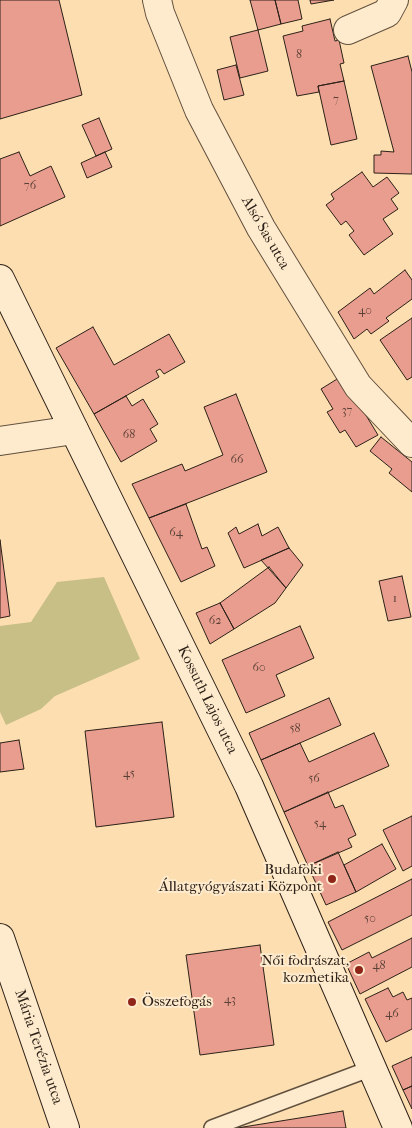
<!DOCTYPE html>
<meta charset="utf-8">
<style>
body{margin:0}
canvas{display:block;background:#fddeb0}
</style>
<canvas width="412" height="1128"></canvas>
<script>
const c = document.querySelector('canvas').getContext('2d');
c.lineJoin = 'round';
function fill(path, color) {
  c.fillStyle = color;
  c.fill(path, 'evenodd');
}
function toPath(rows) {
  const path = new Path2D();
  for (const r of rows) {
    path.moveTo(r[0], r[1]);
    for (let i = 2; i < r.length; i += 2) path.lineTo(r[i], r[i + 1]);
  }
  return path;
}
function strokePath(path, color, width, dash) {
  c.strokeStyle = color;
  c.lineWidth = width;
  c.lineCap = dash ? 'butt' : 'round';
  c.setLineDash(dash || []);
  c.stroke(path);
}
function drawText(font, color, halo, rows, align = 'center') {
  c.font = font + ' "IM FELL French Canon",serif';
  c.lineWidth = 4;
  c.setLineDash([]);
  c.textBaseline = 'middle';
  c.strokeStyle = halo;
  c.fillStyle = color;
  for (const [text, x, y, turn = 0] of rows) {
    c.save();
    c.translate(x, y);
    c.rotate((+turn || 0) * Math.PI / 180);
    c.textAlign = isNaN(turn) ? turn : align;
    if (halo) c.strokeText(text, 0, 0);
    c.fillText(text, 0, 0);
    c.restore();
  }
}
fill(toPath([
 [104,577,140,659,55,696,41,709,6,725,0,712,0,626,31,622,57,582]
]), '#c8bf86');
const building = toPath([
 [0,0,59,0,82,95,0,119,0,0],
 [250,0,275,0,281,24,258,30,250,0],
 [275,0,298,0,302,19,281,24,275,0],
 [310,0,334,0,311,4,310,0],
 [330,19,335,41,339,40,344,63,340,64,344,81,318,86,319,92,297,96,283,36,303,31,302,26,330,19],
 [258,30,268,71,240,78,230,37,258,30],
 [408,56,412,72,412,174,374,173,374,155,381,155,381,151,394,152,371,66,408,56],
 [236,65,244,95,224,100,217,70,236,65],
 [344,81,357,139,331,145,318,86,344,81],
 [99,118,112,149,96,156,82,125,99,118],
 [19,152,30,176,51,166,65,197,0,226,0,159,19,152],
 [105,152,112,167,87,178,81,163,105,152],
 [362,172,373,187,387,177,399,193,391,199,398,209,383,219,393,234,364,255,349,235,354,231,346,221,341,225,326,205,334,199,331,194,362,172],
 [405,270,412,280,412,299,386,318,389,321,371,334,367,329,354,339,338,312,370,288,374,294,405,270],
 [412,318,412,377,407,380,380,340,412,318],
 [93,327,114,365,169,334,185,362,164,374,160,369,156,371,159,377,94,414,56,348,93,327],
 [342,376,378,435,356,447,345,430,340,433,327,412,333,409,321,389,342,376],
 [236,394,267,472,149,518,132,484,182,464,185,471,223,455,204,407,236,394],
 [126,396,132,406,143,399,158,424,150,429,157,441,121,462,94,414,126,396],
 [381,437,412,462,412,492,389,473,392,469,370,451,381,437],
 [186,504,202,549,207,547,215,566,181,582,149,518,186,504],
 [258,524,262,536,278,527,289,548,244,568,228,533,236,527,239,534,258,524],
 [0,540,10,616,0,618,0,540],
 [289,548,303,565,286,588,261,560,289,548],
 [269,567,286,588,275,603,234,629,220,603,269,567],
 [402,576,411,617,388,621,379,581,402,576],
 [220,603,234,629,210,644,196,613,220,603],
 [300,626,314,658,276,675,285,696,246,713,222,660,300,626],
 [329,698,341,725,261,760,249,733,329,698],
 [162,722,174,817,96,827,85,731,162,722],
 [374,733,389,766,284,812,261,760,300,743,309,762,374,733],
 [19,740,24,769,0,772,0,743,19,740],
 [328,792,335,808,343,805,356,835,348,839,352,847,308,866,284,812,328,792],
 [412,816,412,866,403,871,383,830,412,816],
 [382,844,396,869,356,892,344,865,382,844],
 [338,852,356,892,326,905,308,866,338,852],
 [412,879,412,915,342,950,328,922,412,879],
 [412,938,412,967,360,994,346,964,369,952,372,958,412,938],
 [260,945,274,1045,200,1055,186,955,260,945],
 [388,988,393,997,403,992,407,1000,412,998,412,1029,386,1042,365,999,388,988],
 [412,1057,412,1086,403,1090,392,1066,412,1057],
 [412,1086,412,1109,403,1090,412,1086],
 [343,1111,346,1128,237,1128,343,1111]
]);
fill(building, '#e99d8f');
strokePath(building, '#2c2118', 1);
const lane = toPath([
 [212,1128,372,1068]
]);
const street = toPath([
 [157,0,160,13,199,110,261,228,358,386,412,443],
 [348,30,387,13,394,0],
 [0,441,74,430]
]);
const secondary = toPath([
 [0,279,249,786,398,1128],
 [0,938,65,1128]
]);
strokePath(lane, '#60503e', 18);
strokePath(street, '#60503e', 30);
strokePath(secondary, '#2c2118', 30);
strokePath(lane, '#feeacc', 15);
strokePath(street, '#feeacc', 28);
strokePath(secondary, '#feeacc', 28);
for (const [x, y, r, color] of [
 [332,879,5,"#8f2418"],
 [359,970,5,"#8f2418"],
 [132,1002,5,"#8f2418"]
]) {
  const dot = new Path2D();
  dot.arc(x, y, r, 0, 2 * Math.PI);
  c.fillStyle = color;
  c.fill(dot);
  strokePath(dot, '#feeacc', 2);
}
drawText('12px', '#5b4036', null, [
 ["8",299,55],
 ["7",336,100],
 ["76",30,186],
 ["40",365,311],
 ["37",347,411],
 ["68",129,435],
 ["66",237,460],
 ["64",176,533],
 ["1",395,599],
 ["62",215,621],
 ["60",259,668],
 ["58",295,729],
 ["45",129,774],
 ["56",314,779],
 ["54",320,824],
 ["50",370,919],
 ["48",379,966],
 ["43",230,1000],
 ["46",392,1014]
]);
drawText('15px', '#2c2118', '#feeacc', [
 ["Alsó Sas utca",265,233,60],
 ["Kossuth Lajos utca",207,700,64],
 ["Mária Terézia utca",38,1047,71]
]);
drawText('15px', '#2c2118', '#feeacc', [
 ["Budafoki",322,870],
 ["Állatgyógyászati Központ",322,887],
 ["Női fodrászat,",349,961],
 ["kozmetika",349,978],
 ["Összefogás",142,1002,"left"]
], 'right');
</script>
